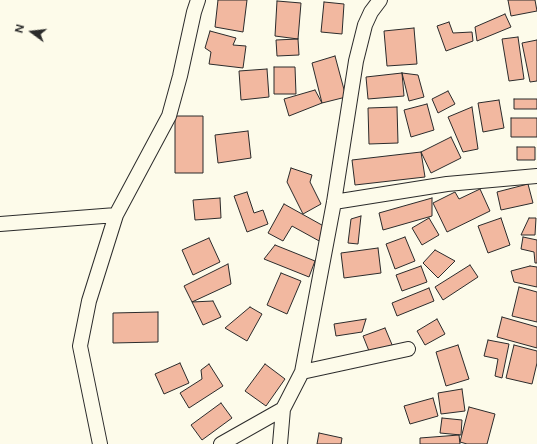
<!DOCTYPE html>
<style>
body{margin:0}
#map{position:relative;width:537px;height:444px;overflow:hidden;background:#fdfbea;font-family:Figtree,sans-serif}
canvas{display:block}
.north{position:absolute;left:12px;top:12px;width:40px;height:40px;-webkit-text-stroke:3px #fdfbea;paint-order:stroke;rotate:285deg;font-size:11px;font-weight:700;line-height:16px;text-align:center;color:#2b2b2b}
.north::after{content:'';display:block;margin:auto;width:14px;height:18px;background:#2b2b2b;clip-path:polygon(50% 0,100% 100%,50% 72%,0 100%)}
</style>
<div id="map">
<canvas width="537" height="444"></canvas>
<div class="north">N</div>
</div>
<script>
const c = document.querySelector('canvas').getContext('2d');
c.lineJoin = 'round';
function fill(path, color) {
  c.fillStyle = color;
  c.fill(path, 'evenodd');
}
function toPath(rows) {
  const path = new Path2D();
  for (const r of rows) {
    path.moveTo(r[0], r[1]);
    for (let i = 2; i < r.length; i += 2) path.lineTo(r[i], r[i + 1]);
  }
  return path;
}
function strokePath(path, color, width, dash) {
  c.strokeStyle = color;
  c.lineWidth = width;
  c.lineCap = dash ? 'butt' : 'round';
  c.setLineDash(dash || []);
  c.stroke(path);
}
const building = toPath([
 [218,0,247,0,243,32,215,27,218,0],
 [508,0,535,0,537,11,511,16,508,0],
 [277,1,301,3,298,39,275,36,277,1],
 [324,2,344,4,342,34,321,32,324,2],
 [505,14,511,27,477,41,475,27,505,14],
 [449,22,453,33,472,32,473,41,446,51,437,26,449,22],
 [414,28,417,64,387,66,384,31,414,28],
 [210,31,236,38,233,45,246,46,243,68,209,64,211,52,205,48,210,31],
 [518,37,524,79,509,81,502,39,518,37],
 [298,39,299,55,277,56,276,40,298,39],
 [537,40,537,81,530,82,522,43,537,40],
 [335,56,346,97,322,103,312,63,335,56],
 [274,67,295,67,296,94,274,94,274,67],
 [267,69,269,97,241,100,239,71,267,69],
 [402,73,404,96,368,99,366,77,402,73],
 [402,73,418,75,424,97,409,101,402,73],
 [315,90,322,103,289,116,284,99,315,90],
 [448,91,455,104,438,113,432,99,448,91],
 [514,99,537,99,537,109,514,109,514,99],
 [499,100,504,128,483,132,478,103,499,100],
 [427,104,434,130,411,137,404,110,427,104],
 [397,107,398,143,369,144,368,108,397,107],
 [472,107,478,149,463,152,448,117,472,107],
 [175,116,203,116,203,173,175,173,175,116],
 [511,118,537,118,537,137,511,137,511,118],
 [248,131,251,158,218,163,215,135,248,131],
 [451,137,461,158,431,173,421,152,451,137],
 [517,147,535,147,535,160,517,160,517,147],
 [421,152,425,177,355,185,352,160,421,152],
 [291,168,312,175,310,182,321,204,303,214,287,182,291,168],
 [528,184,533,203,501,210,497,192,528,184],
 [480,189,490,211,447,232,433,203,455,192,459,199,480,189],
 [247,192,254,213,263,210,268,224,247,232,234,196,247,192],
 [220,198,221,218,195,220,193,200,220,198],
 [432,198,432,216,383,230,379,213,432,198],
 [284,204,329,229,321,242,292,226,283,241,268,233,284,204],
 [361,216,358,244,348,243,351,219,361,216],
 [429,218,439,235,422,245,412,228,429,218],
 [501,218,510,245,488,253,478,226,501,218],
 [529,218,536,218,535,235,521,235,529,218],
 [405,237,415,261,395,269,386,244,405,237],
 [523,237,537,240,537,263,535,263,534,252,521,249,523,237],
 [209,238,220,262,193,275,182,250,209,238],
 [275,245,315,261,309,277,264,259,275,245],
 [378,248,381,273,344,278,341,253,378,248],
 [435,250,455,261,438,278,423,263,435,250],
 [228,264,231,284,192,302,184,286,228,264],
 [470,265,478,277,443,300,435,287,470,265],
 [421,266,427,282,402,291,396,275,421,266],
 [530,266,537,267,537,287,514,282,511,271,530,266],
 [281,273,301,281,287,314,267,305,281,273],
 [519,287,537,292,537,322,512,316,519,287],
 [429,288,434,301,397,316,392,303,429,288],
 [213,301,221,317,203,325,192,302,213,301],
 [250,307,262,314,247,341,225,328,250,307],
 [158,312,158,342,113,343,113,313,158,312],
 [502,317,537,327,537,348,497,337,502,317],
 [366,319,362,332,336,336,334,324,366,319],
 [437,319,445,334,425,345,417,331,437,319],
 [385,328,393,347,371,356,363,336,385,328],
 [488,340,509,344,502,378,495,376,498,359,484,356,488,340],
 [458,345,469,379,446,386,436,352,458,345],
 [514,345,537,351,537,363,532,384,506,378,514,345],
 [180,363,189,383,164,394,155,374,180,363],
 [209,364,223,386,189,408,180,393,202,379,201,370,209,364],
 [265,364,285,379,266,406,245,391,265,364],
 [462,389,465,411,441,414,438,393,462,389],
 [433,398,438,416,410,424,404,406,433,398],
 [221,403,232,418,202,440,191,425,221,403],
 [469,407,495,414,487,444,467,444,460,442,469,407],
 [442,418,462,420,461,435,440,433,442,418],
 [319,433,342,438,341,444,317,444,319,433],
 [459,435,460,444,420,444,420,438,459,435]
]);
fill(building, '#f2b8a0');
strokePath(building, '#2b2b2b', 1);
const minor = toPath([
 [334,202,447,184,537,176],
 [0,224,116,215],
 [302,372,408,349],
 [100,444,80,346,89,301,116,215,169,116,180,76,194,12,198,0],
 [221,444,283,409],
 [280,444,283,409,302,372,334,202,356,61,365,25,371,12,380,0]
]);
strokePath(minor, '#2b2b2b', 16);
strokePath(minor, '#fdfbea', 14);
</script>
